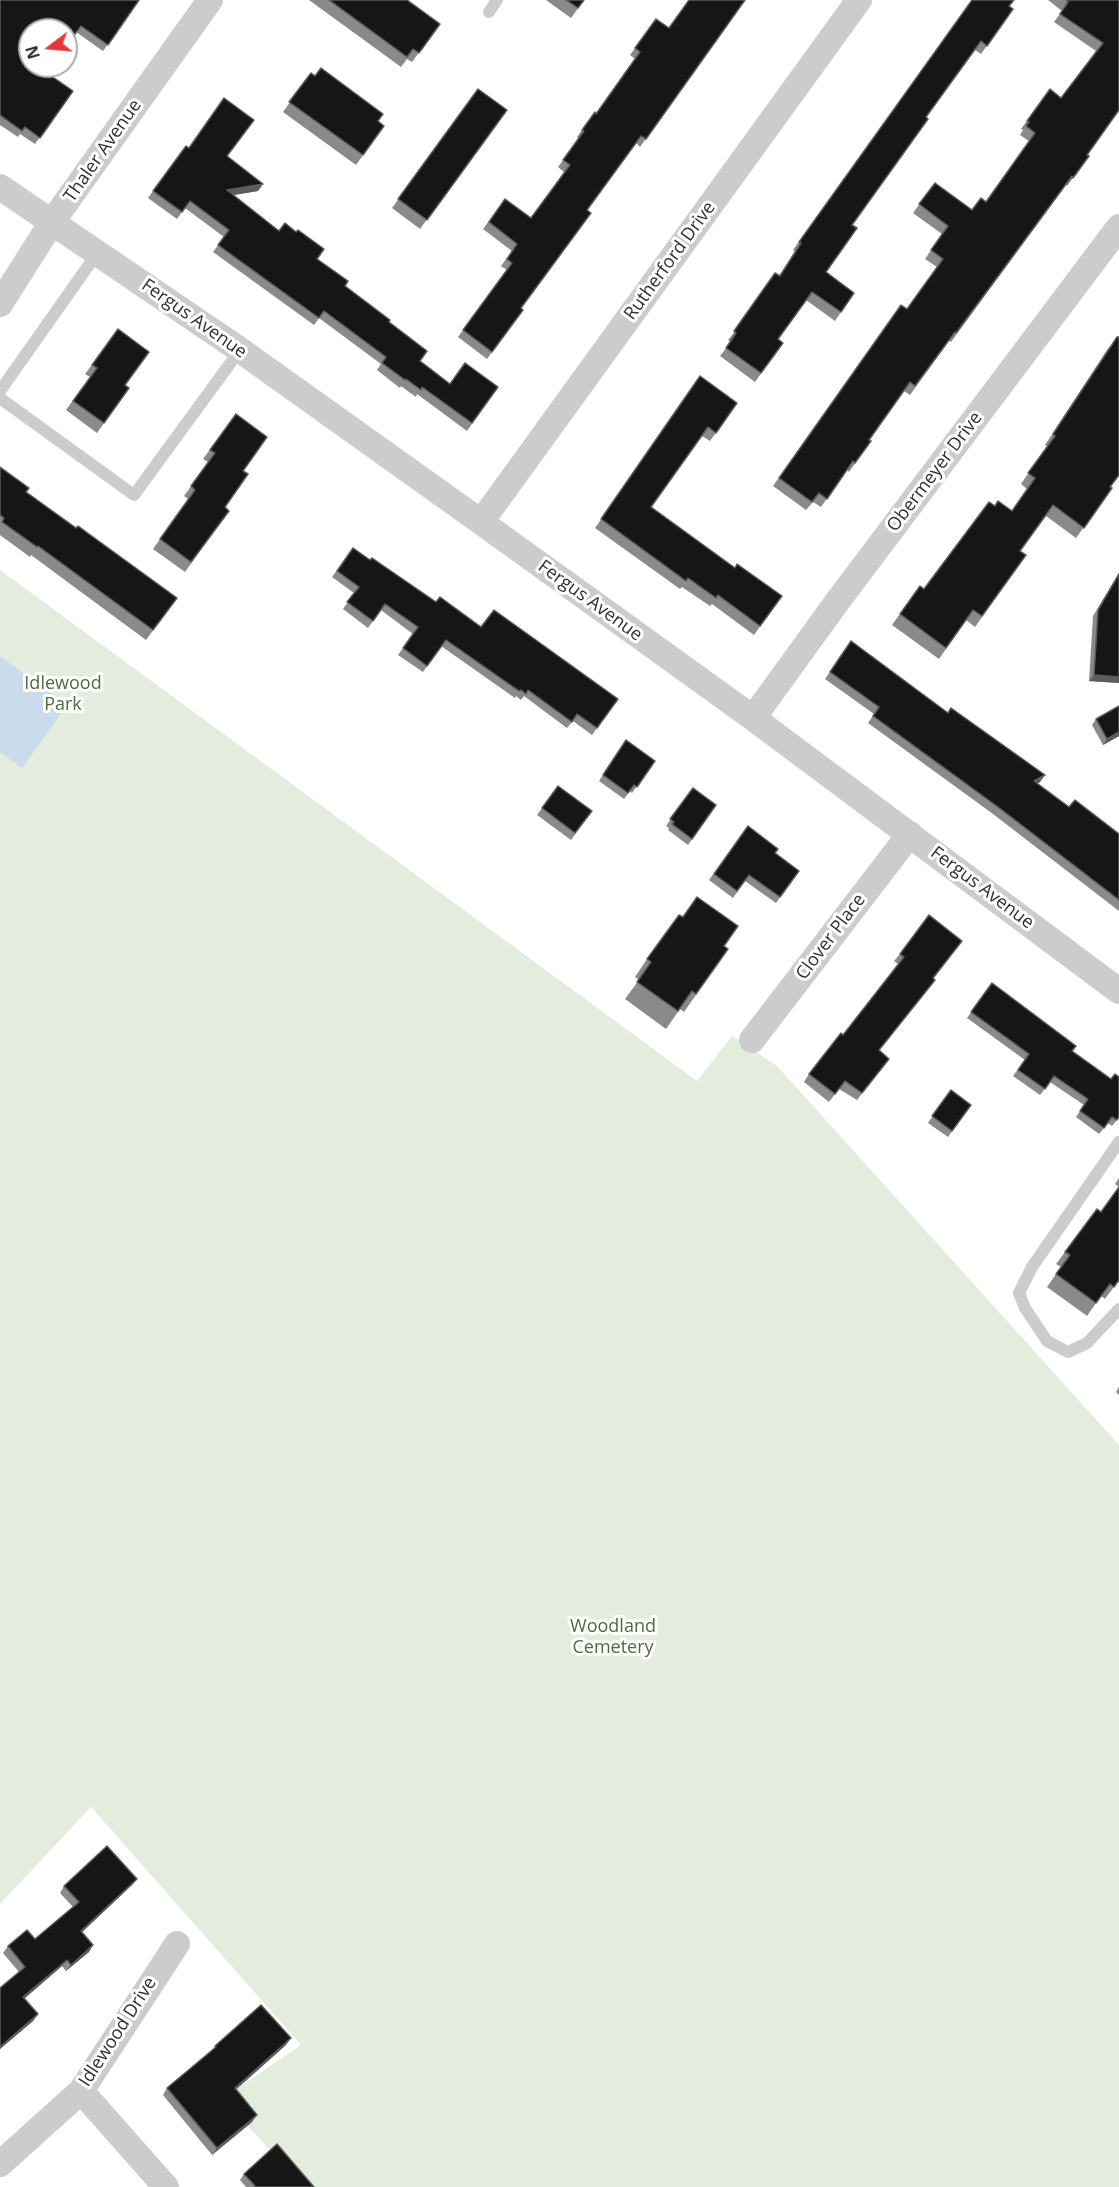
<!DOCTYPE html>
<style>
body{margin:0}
#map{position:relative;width:1119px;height:2187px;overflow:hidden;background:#fff;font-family:"Open Sans",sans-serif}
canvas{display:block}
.north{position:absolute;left:18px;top:18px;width:60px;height:60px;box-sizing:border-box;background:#fff;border:2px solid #acacac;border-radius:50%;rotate:254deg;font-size:16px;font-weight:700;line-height:24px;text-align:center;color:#2f2f2f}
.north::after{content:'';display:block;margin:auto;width:21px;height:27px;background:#e43833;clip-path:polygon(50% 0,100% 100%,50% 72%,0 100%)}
</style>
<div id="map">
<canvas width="1119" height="2187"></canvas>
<div class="north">N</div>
</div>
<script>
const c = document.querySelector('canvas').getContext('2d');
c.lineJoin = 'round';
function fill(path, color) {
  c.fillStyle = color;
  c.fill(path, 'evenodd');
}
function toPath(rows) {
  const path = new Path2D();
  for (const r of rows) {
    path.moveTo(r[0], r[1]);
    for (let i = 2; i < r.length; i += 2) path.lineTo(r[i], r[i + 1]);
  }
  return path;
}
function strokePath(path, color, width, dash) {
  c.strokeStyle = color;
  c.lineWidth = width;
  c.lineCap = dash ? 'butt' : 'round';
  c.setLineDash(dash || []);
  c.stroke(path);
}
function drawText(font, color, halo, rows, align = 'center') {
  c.font = font + ' "Open Sans",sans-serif';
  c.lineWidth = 6;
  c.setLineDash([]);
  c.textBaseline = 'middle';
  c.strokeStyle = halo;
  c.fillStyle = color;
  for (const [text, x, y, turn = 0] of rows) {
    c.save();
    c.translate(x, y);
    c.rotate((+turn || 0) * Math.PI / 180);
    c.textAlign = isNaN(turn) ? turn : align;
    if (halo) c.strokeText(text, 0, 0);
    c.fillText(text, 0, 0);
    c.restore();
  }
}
fill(toPath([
 [0,570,697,1081,732,1036,777,1066,1119,1445,1119,2187,305,2187,222,2099,301,2045,91,1807,0,1904]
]), '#e4ecdd');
fill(toPath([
 [0,656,67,705,22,768,0,752]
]), '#cadbec');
strokePath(toPath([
 [489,12,497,0],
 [0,391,98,252],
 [0,398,134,495,240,350],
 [1119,1142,1032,1267,1019,1293,1025,1308,1047,1341,1068,1352,1087,1343,1119,1309]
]), '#ccc', 12);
strokePath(toPath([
 [0,187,240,350,481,522,753,718,1119,991],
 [0,304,52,222,210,0],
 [481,522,859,0],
 [753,718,837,602,1119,227],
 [752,1040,910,834],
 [81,2091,166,2187],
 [0,2164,81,2091,177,1944]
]), '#ccc', 26);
fill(toPath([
 [0,0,139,0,103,51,76,32,47,73,73,91,35,144,20,134,18,137,0,125],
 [309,0,407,0,440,24,412,62,407,59,401,67],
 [546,0,584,0,571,18],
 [745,0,640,147,636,143,587,210,521,308,523,310,487,359,458,337,507,270,501,266,512,251,483,229,505,199,531,218,564,172,558,167,579,139,577,137,595,112,596,114,635,59,630,55,656,19,669,28],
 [972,0,1009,6,1013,9,981,54,975,50,926,117,852,225,826,272,854,293,835,321,806,300,778,339,783,343,755,382,720,356,731,342,728,340,779,276,795,251,793,250],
 [1048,0,1119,0,1087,155,1089,156,1067,186,1066,185,951,342,949,341,910,395,904,391,869,440,871,441,849,472,847,470,821,507,813,502,806,510,773,486,901,305,907,309,937,267,925,259,942,234,913,213,935,183,972,210,986,202,1029,141,1020,135,1023,130,1021,129,1050,89,1061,98,1096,51,1054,22,1062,11],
 [311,73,384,126,356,165,283,112],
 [478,89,507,110,420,229,392,208],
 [186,146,189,148,227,156,263,184,258,191,233,195,279,231,318,259,345,286,389,322,420,361,450,384,498,387,467,431,417,394,416,397,401,386,400,388,377,370,381,364,319,318,314,325,213,252,224,237,185,208,177,219,148,198],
 [118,329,125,385,129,388,97,433,66,410,90,377,85,374],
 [1109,347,1110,487,1112,488,1076,538,1046,516,1020,551,1026,555,975,627,966,620,939,659,892,625,920,586,924,589,995,506,1012,511,1027,489,1021,484,1047,446,1045,445],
 [700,376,737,403,710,441,702,436,651,507,735,568,782,596,754,635,712,604,710,606,682,587,680,589,595,528],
 [236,414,243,471,225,508,229,511,185,572,153,549,188,499,184,496,208,462,203,459],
 [0,467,26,492,76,528,177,598,146,640,31,555,30,557,0,535],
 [353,548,370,560,436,602,618,699,592,735,573,721,567,728,524,696,521,700,516,696,515,698,441,646,423,672,398,655,413,634,381,610,368,628,343,609,354,593,332,577],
 [1119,573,1119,683,1089,681,1093,616],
 [851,641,1040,782,1037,784,1069,807,1119,834,1119,911,993,814,868,723,874,714,825,679],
 [1119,706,1119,736,1103,745,1092,725,1096,719],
 [626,740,655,761,632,793,630,791,624,799,599,781],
 [558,786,592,811,571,840,537,815],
 [693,788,716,805,688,845,668,830,669,828,666,826],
 [748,826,775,853,799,871,776,903,745,881,733,898,709,880],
 [962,941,933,979,930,987,879,1050,883,1067,857,1100,839,1089,829,1102,804,1082,809,1074,843,1035,898,964,894,961,900,954],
 [724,946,728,949,684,1012,680,1009,666,1029,625,999,639,980,635,977,647,959],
 [992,983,1072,1051,1119,1117,1112,1126,1108,1123,1099,1134,1076,1117,1084,1105,1050,1082,1040,1095,1013,1076,1025,1060,967,1018],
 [951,1090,971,1105,948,1137,928,1123],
 [1119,1178,1119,1280,1105,1299,1101,1296,1087,1316,1047,1287,1061,1267,1056,1264,1065,1252,1101,1212,1119,1187,1115,1184],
 [1119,1387,1119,1395,1116,1392],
 [137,1879,132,1885,82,1932,93,1945,89,1952,66,1971,62,1966,24,1999,38,2014,33,2021,0,2049,0,1988,19,1972,3,1953,8,1946,35,1939,73,1907,60,1893,64,1886],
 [286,2045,236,2089,252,2122,212,2155,163,2095,167,2088,210,2052,215,2046],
 [244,2174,314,2187,246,2187,240,2180]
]), '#8a8a8a');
fill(toPath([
 [263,184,258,191,222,197,227,190],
 [1094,675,1119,677,1119,683,1089,681],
 [1119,732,1119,736,1103,745,1107,739],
 [1045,775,1040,782,1029,788,1034,781],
 [137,1879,132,1885,77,1937,81,1931],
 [93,1945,89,1952,66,1971,71,1965],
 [67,1960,62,1966,18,2004,23,1997],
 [38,2014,33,2021,0,2049,0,2047],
 [291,2038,286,2045,230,2095,235,2088],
 [257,2115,252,2122,212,2155,217,2148]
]), '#5c5c5c');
const building = toPath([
 [0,0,139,0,108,45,81,26,66,46,66,30,30,30,30,66,52,66,47,73,73,91,40,138,25,127,22,131,0,115,0,0],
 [329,0,407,0,440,24,419,53,413,49,407,57,329,0],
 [566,0,584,0,578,8,566,0],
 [689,0,745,0,646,139,641,136,587,210,591,213,521,308,523,310,492,352,463,330,512,263,507,259,517,244,489,222,505,199,531,218,570,165,563,160,584,131,582,130,595,112,596,114,640,52,635,48,656,19,669,28,689,0],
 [972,0,1014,0,1009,6,1013,9,987,46,981,41,926,117,928,119,852,225,857,228,826,272,854,293,841,312,812,292,778,339,783,343,761,373,726,348,736,333,734,331,775,273,780,276,801,243,799,242,972,0],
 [1066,0,1119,0,1119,110,1087,155,1089,156,1073,178,1072,176,956,333,955,332,915,386,910,382,869,440,871,441,855,463,853,461,827,499,819,493,812,502,779,478,901,305,907,309,943,259,931,250,948,226,919,204,935,183,972,210,981,198,986,202,1035,133,1026,126,1029,122,1027,121,1050,89,1061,98,1103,43,1060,14,1068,2,1066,0],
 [321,68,383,114,378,121,384,126,363,155,289,102,311,73,315,76,321,68],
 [478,89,507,110,427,220,398,199,478,89],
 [224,98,254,120,227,156,263,184,227,190,279,231,285,223,296,232,298,230,324,249,317,259,348,281,345,286,390,320,389,322,427,351,420,361,450,384,465,363,498,387,472,423,422,387,421,390,406,379,405,380,382,363,386,357,324,311,319,318,218,245,229,230,190,201,182,212,153,191,186,146,189,148,224,98],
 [118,329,149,352,125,385,129,388,104,423,73,401,97,368,92,365,118,329],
 [1117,337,1119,337,1119,475,1110,487,1112,488,1084,528,1053,505,1020,551,1026,555,982,616,973,610,946,648,900,614,920,586,924,589,989,502,995,506,998,501,1012,511,1035,478,1028,473,1055,436,1053,434,1117,337],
 [700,376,737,403,716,433,708,427,651,507,735,568,737,564,782,596,760,626,718,595,716,598,688,578,686,581,601,519,700,376],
 [236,414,267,437,243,471,248,474,225,507,229,511,191,562,160,539,195,490,191,486,215,453,210,450,236,414],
 [0,467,29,488,26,492,76,528,78,526,177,598,153,630,38,546,37,547,2,522,4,518,0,515,0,467],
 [353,548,370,560,372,558,436,602,440,597,481,627,494,610,618,699,597,728,577,714,572,722,528,690,526,694,521,690,519,691,446,640,427,666,403,648,418,627,385,604,373,621,347,602,359,587,337,571,353,548],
 [1119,574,1119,677,1094,675,1098,610,1119,574],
 [851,641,948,713,951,708,1045,775,1034,781,1069,807,1075,800,1119,834,1119,900,998,807,873,716,879,707,830,672,851,641],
 [1119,706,1119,732,1107,739,1096,719,1119,706],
 [626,740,655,761,637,787,634,785,628,793,603,775,626,740],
 [558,786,592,811,575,833,542,808,558,786],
 [693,788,716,805,692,839,672,824,674,822,670,819,693,788],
 [748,826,778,849,775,853,799,871,780,897,749,875,737,891,714,874,748,826],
 [697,897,738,926,724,946,728,949,696,994,692,991,678,1011,637,982,651,962,647,959,679,915,683,917,697,897],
 [929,915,962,941,933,978,935,980,879,1050,889,1059,862,1093,845,1081,835,1094,809,1074,841,1033,843,1035,904,957,900,954,929,915],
 [992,983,1076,1046,1072,1051,1111,1079,1115,1074,1119,1077,1119,1117,1117,1120,1112,1117,1104,1128,1080,1111,1088,1099,1054,1076,1045,1089,1018,1070,1029,1054,971,1012,992,983],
 [951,1090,971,1105,952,1131,932,1116,951,1090],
 [1119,1187,1119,1280,1114,1287,1110,1284,1096,1303,1056,1274,1070,1255,1065,1252,1097,1209,1101,1212,1119,1187],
 [107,1846,137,1879,81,1931,93,1945,71,1965,67,1960,23,1997,38,2014,0,2047,0,1988,25,1967,8,1946,27,1930,35,1939,79,1902,64,1886,107,1846],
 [261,2005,291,2038,235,2088,257,2115,217,2148,167,2088,216,2047,215,2046,261,2005],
 [277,2144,314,2187,256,2187,244,2174,277,2144]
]);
fill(building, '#161616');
strokePath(building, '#5c5c5c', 1.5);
drawText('18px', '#2f2f2f', '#fff', [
 ["Thaler Avenue",103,151,-55],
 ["Rutherford Drive",670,261,-54],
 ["Fergus Avenue",194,319,35],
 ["Obermeyer Drive",935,472,-53],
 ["Fergus Avenue",590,601,36],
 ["Fergus Avenue",982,888,37],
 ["Clover Place",831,937,-53],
 ["Idlewood Drive",118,2032,-57]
]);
drawText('18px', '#4e6b3d', '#fff', [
 ["Idlewood",63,684],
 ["Park",63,705],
 ["Woodland",613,1627],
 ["Cemetery",613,1648]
]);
</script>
